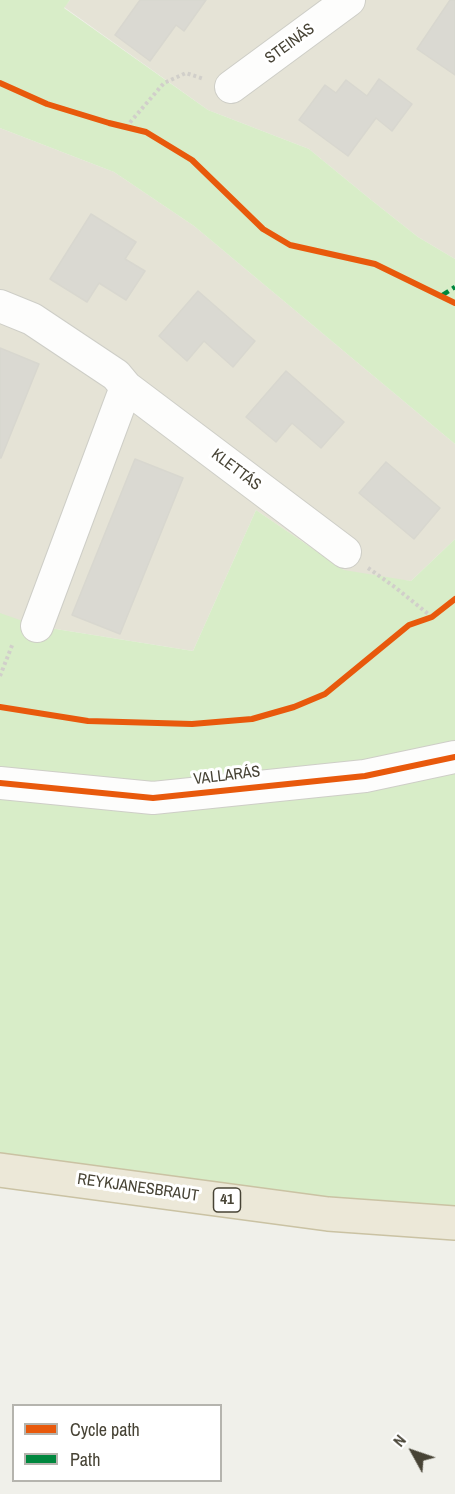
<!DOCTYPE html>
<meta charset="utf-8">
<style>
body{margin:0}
#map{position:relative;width:455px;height:1494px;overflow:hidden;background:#f0f0ea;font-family:"Archivo Narrow",sans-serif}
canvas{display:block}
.legend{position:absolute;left:12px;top:1404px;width:210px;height:78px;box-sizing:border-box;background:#fff;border:2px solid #b5b4ae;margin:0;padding:8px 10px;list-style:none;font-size:18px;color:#474335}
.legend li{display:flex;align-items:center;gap:12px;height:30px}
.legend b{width:30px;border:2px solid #b5b4ae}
.north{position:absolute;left:383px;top:1422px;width:60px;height:60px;-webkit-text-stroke:4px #fff;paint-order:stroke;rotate:310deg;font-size:16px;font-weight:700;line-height:24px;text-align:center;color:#474335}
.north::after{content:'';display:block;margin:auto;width:21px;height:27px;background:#474335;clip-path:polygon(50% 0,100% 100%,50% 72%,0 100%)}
</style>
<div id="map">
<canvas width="455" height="1494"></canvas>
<ul class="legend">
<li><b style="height:8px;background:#e8590c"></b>Cycle path</li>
<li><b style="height:8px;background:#00873e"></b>Path</li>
</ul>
<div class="north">N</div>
</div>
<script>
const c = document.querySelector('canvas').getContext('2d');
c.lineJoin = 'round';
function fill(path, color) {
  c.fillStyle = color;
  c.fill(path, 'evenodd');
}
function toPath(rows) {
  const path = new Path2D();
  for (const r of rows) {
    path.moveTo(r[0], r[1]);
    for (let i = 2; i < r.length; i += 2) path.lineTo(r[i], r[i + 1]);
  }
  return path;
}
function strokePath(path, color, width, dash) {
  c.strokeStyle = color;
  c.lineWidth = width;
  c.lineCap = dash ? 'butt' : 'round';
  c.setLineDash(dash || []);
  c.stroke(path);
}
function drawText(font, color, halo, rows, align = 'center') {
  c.font = font + ' "Archivo Narrow",sans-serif';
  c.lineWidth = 6;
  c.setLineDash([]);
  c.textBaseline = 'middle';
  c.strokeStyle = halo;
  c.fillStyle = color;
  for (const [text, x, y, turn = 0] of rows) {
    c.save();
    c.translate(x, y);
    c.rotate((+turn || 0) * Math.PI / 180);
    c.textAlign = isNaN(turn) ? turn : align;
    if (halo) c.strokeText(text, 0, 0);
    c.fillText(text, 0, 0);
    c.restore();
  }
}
fill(toPath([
 [70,0,455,0,455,259,418,237,370,199,309,149,208,110,64,7],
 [0,128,114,172,194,226,455,444,455,539,411,581,351,575,256,510,193,651,37,626,0,622]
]), '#e5e3d6');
fill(toPath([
 [0,0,70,0,64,8,208,110,309,149,370,199,418,237,455,259,455,444,194,226,114,172,0,128],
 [256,510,344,570,411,581,455,539,455,1216,0,1172,0,613,37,626,193,651]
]), '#d8edc8');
const building = toPath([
 [140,0,206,0,184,31,176,25,150,61,115,35,140,0],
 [450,0,455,0,455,75,417,49,450,0],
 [379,79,412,104,392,131,376,118,348,156,299,120,325,85,336,93,346,80,367,96,379,79],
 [91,214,136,242,125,259,145,271,126,300,99,283,87,302,50,279,91,214],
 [198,291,255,341,233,367,204,341,187,361,159,336,198,291],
 [0,348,39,364,1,458,0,458,0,348],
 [286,371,344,422,321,448,292,423,276,442,246,417,286,371],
 [135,459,183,478,120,634,72,615,135,459],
 [386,462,440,508,414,539,359,493,386,462]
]);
fill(building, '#dad9d2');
strokePath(building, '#d8d7cf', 1.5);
const minor = toPath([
 [231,87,349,0],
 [0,306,32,319,116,375,126,387,345,552],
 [37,626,126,387],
 [0,783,153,798,365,776,455,757]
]);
const highway = toPath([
 [0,1170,328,1214,455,1223]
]);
strokePath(minor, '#cecec7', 34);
strokePath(highway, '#cac2a3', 36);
strokePath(toPath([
 [126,127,164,83,186,73,204,79],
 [368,568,396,588,432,617],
 [0,676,13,643]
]), '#d1cfca', 4, [3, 3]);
strokePath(minor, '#fdfdfc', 32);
strokePath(highway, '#ece8d8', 33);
strokePath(toPath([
 [441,296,455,287]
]), '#00873e', 4.5, [9, 4.5]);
strokePath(toPath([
 [0,83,47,104,109,123,146,132,192,160,263,229,290,245,375,264,455,303],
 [0,707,88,721,192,724,252,719,294,707,325,694,409,625,432,617,455,599],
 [0,783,153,798,365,776,455,757]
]), '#e8590c', 6);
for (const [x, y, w] of [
 [227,1200,27]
]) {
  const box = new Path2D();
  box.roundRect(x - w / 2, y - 12, w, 24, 4.5);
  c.fillStyle = '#fff';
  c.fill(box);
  strokePath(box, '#474335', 1.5);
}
drawText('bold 15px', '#474335', null, [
 ["41",227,1200]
]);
drawText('16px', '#474335', '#fff', [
 ["STEINÁS",290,44,-36],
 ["KLETTÁS",236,470,37],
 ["VALLARÁS",227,776,-7],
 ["REYKJANESBRAUT",138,1188,8]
]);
</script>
